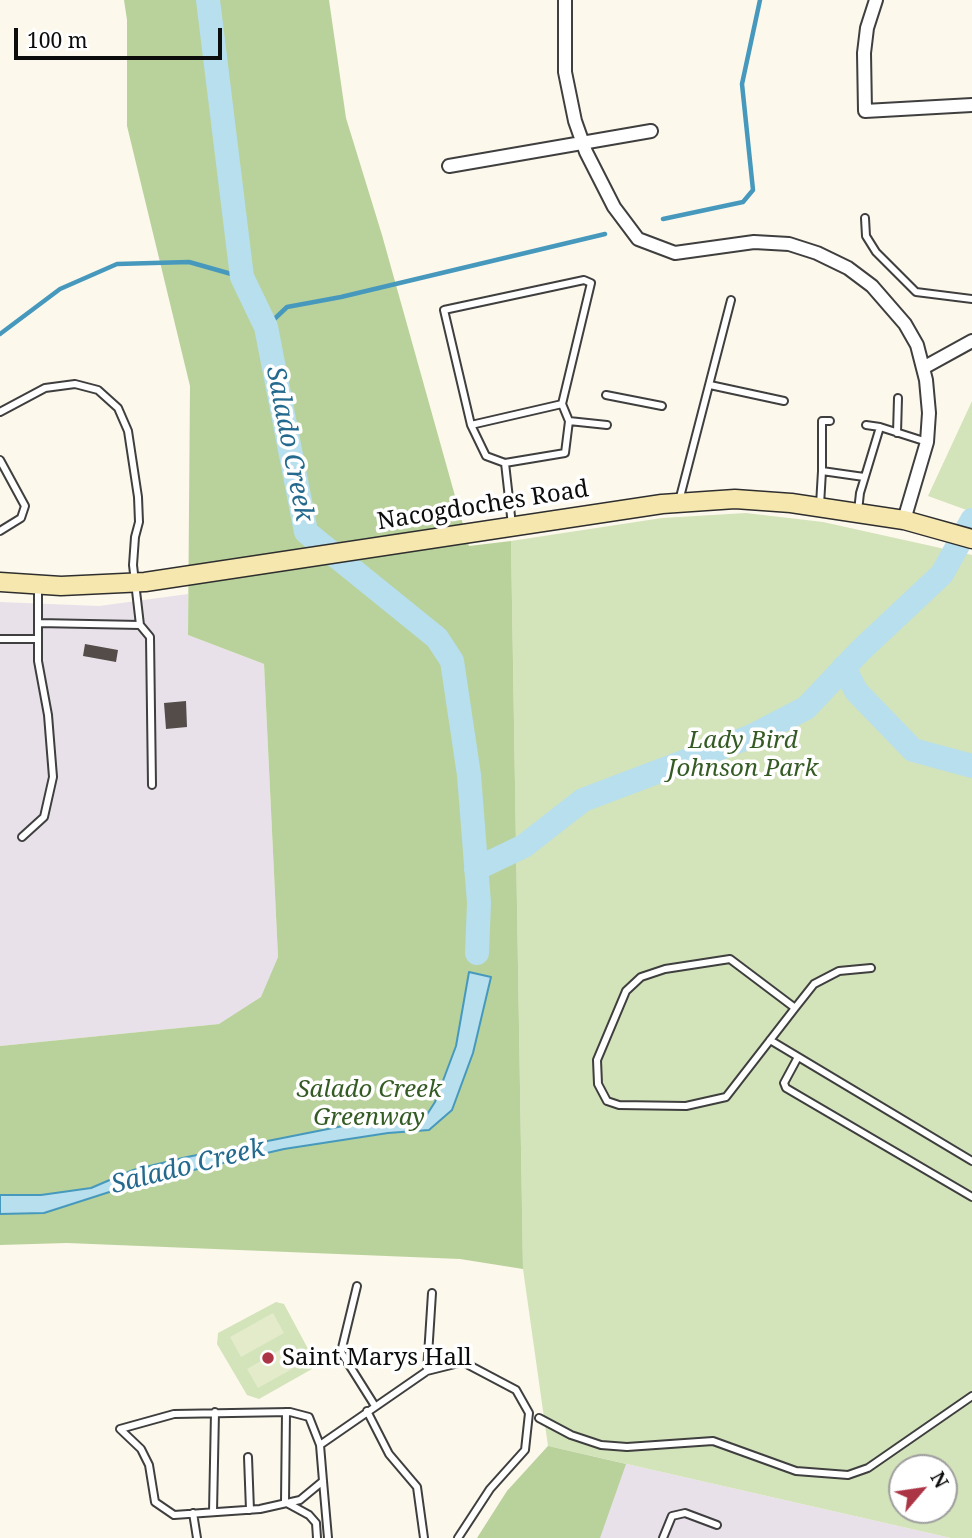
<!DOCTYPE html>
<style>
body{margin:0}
#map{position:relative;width:972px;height:1538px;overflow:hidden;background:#fdf8ec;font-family:"Noto Serif",serif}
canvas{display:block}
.north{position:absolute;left:888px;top:1454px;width:70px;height:70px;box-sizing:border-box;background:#fff;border:2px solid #9e9e9e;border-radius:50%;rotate:61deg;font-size:19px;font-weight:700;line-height:28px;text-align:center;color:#0c0c0c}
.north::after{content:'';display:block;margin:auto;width:24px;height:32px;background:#ab3445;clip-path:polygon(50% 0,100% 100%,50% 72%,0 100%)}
.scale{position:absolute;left:14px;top:28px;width:208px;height:32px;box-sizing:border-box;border:4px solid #0c0c0c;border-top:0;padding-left:9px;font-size:21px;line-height:24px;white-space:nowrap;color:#0c0c0c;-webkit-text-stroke:5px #fff;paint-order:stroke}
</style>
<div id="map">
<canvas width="972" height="1538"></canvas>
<div class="north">N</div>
<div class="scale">100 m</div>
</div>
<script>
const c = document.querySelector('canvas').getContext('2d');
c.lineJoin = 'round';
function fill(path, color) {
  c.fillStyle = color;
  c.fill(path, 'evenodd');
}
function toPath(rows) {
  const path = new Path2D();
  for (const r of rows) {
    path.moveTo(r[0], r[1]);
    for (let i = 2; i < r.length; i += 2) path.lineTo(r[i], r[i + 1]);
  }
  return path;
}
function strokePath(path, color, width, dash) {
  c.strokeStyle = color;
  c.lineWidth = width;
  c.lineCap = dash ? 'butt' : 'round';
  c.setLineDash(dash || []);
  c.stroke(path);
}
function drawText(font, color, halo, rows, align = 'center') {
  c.font = font + ' "Noto Serif",serif';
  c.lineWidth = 7;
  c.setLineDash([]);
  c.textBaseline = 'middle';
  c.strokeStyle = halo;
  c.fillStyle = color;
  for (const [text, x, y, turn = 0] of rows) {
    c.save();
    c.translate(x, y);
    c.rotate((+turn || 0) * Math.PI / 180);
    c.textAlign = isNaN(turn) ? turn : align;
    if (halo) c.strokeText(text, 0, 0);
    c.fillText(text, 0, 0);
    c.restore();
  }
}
fill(toPath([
 [188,594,188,635,264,664,278,957,262,997,220,1024,0,1046,0,602,99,606],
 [548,1446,951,1538,477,1538,507,1491]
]), '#e8e1ea');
fill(toPath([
 [972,401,972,512,928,496],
 [746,513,823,522,972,555,972,1538,951,1538,548,1446,523,1269,511,541,662,518],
 [902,1468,944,1468,944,1510,902,1510],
 [276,1302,284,1304,314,1360,312,1369,259,1399,247,1395,217,1344,218,1333]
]), '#d3e3ba');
fill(toPath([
 [124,0,329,0,346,118,382,235,469,546,511,541,523,1269,460,1259,67,1243,0,1245,0,1046,219,1024,261,997,278,957,264,664,188,635,190,386,127,126,127,20],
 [548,1446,626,1464,600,1538,477,1538,507,1491]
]), '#b9d29b');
fill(toPath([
 [273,1313,284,1333,241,1357,230,1337],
 [290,1344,301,1364,258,1388,247,1369]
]), '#e3ebcb');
const water = toPath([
 [469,972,491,977,473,1053,452,1110,429,1130,388,1133,284,1149,185,1172,157,1182,125,1187,44,1213,0,1214,0,1195,41,1195,91,1188,133,1170,187,1157,348,1125,416,1120,426,1116,435,1102,456,1046,469,972]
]);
fill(water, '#b7dfee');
strokePath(water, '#4699bd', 2);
strokePath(toPath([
 [663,219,743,202,753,190,742,84,760,0],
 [266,327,287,307,341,297,605,234],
 [0,334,60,289,117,264,189,262,242,277]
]), '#4699bd', 4.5);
strokePath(toPath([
 [208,0,242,277,266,327,306,532,437,638,452,661,469,775,479,903,477,953],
 [844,667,856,691,913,750,972,766],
 [476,869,524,846,583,800,752,736,806,708,860,651,942,574,972,520]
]), '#b7dfee', 24);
fill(toPath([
 [85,644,118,650,116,662,83,656],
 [186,701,187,727,166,729,164,703]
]), '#534c49');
const lane = toPath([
 [865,218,866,236,876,252,916,292,972,299],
 [710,385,784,401],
 [606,395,662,406],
 [0,412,45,388,75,384,98,390,118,408,128,431,138,497,139,522,135,537,133,565,140,625,38,623],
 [471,425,562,404],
 [866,425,880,427],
 [897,433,898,398],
 [0,460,25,506,21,518,0,531],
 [505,463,486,456,471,425,444,310,584,280,591,283,562,404,569,421],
 [822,471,822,421,830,421],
 [679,501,731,300],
 [820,505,822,471,864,477],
 [858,511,860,493,880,427,927,442],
 [512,525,505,463,565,453,569,421,607,425],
 [140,625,150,637,152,785],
 [0,639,38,639],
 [22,837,44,817,53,777,48,715,38,661,38,586],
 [795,1008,726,1097,686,1106,619,1105,607,1101,598,1084,597,1060,626,991,641,977,665,969,730,959,795,1008,814,984,839,971,871,968],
 [770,1040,972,1161],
 [798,1057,784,1083,786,1088,972,1197],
 [357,1286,341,1352,375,1406],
 [427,1371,432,1293],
 [367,1411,389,1454,417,1487,424,1538],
 [539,1418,571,1435,601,1445,627,1447,713,1441,796,1471,848,1475,868,1468,972,1396],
 [320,1445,427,1371,463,1362,516,1390,529,1413,525,1450,490,1489,458,1538],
 [248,1457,250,1510],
 [323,1481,300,1500,260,1509,174,1515,155,1502,149,1465,141,1449,120,1429,174,1414,290,1412,309,1417,320,1445,323,1481,328,1538],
 [285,1502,286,1412],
 [287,1503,309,1515,316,1523,317,1538],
 [213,1512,215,1412],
 [193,1513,197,1538],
 [663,1538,672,1516,685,1513,717,1525]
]);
const street = toPath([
 [565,0,565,72,575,121,586,152,614,207,638,239,675,253,754,242,789,244,817,253,848,268,872,286,905,324,917,345,926,380,929,413,927,442,904,520],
 [876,0,867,28,864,53,865,111,972,105],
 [449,166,651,131],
 [923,368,972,341]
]);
const secondary = toPath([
 [0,582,61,586,145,582,662,504,735,499,791,503,904,520,972,539]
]);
strokePath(lane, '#3f3f3f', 10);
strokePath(street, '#3f3f3f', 16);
strokePath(secondary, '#2e2e2e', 21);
strokePath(lane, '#fff', 6);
strokePath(street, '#fff', 12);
strokePath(secondary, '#f6e7af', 18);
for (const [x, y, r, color] of [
 [268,1358,7,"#ab3445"]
]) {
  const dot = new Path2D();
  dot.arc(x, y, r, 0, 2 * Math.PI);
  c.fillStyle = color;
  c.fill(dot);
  strokePath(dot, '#fff', 2.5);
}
drawText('24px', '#0c0c0c', '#fff', [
 ["Nacogdoches Road",483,506,-9]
]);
drawText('italic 24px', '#355b24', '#fff', [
 ["Lady Bird",743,741],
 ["Johnson Park",743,769],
 ["Salado Creek",369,1090],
 ["Greenway",369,1118]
]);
drawText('24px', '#0c0c0c', '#fff', [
 ["Saint Marys Hall",282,1358]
], 'left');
drawText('italic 26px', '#246a8e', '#fff', [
 ["Salado Creek",289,444,79],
 ["Salado Creek",188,1167,-14]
]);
</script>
